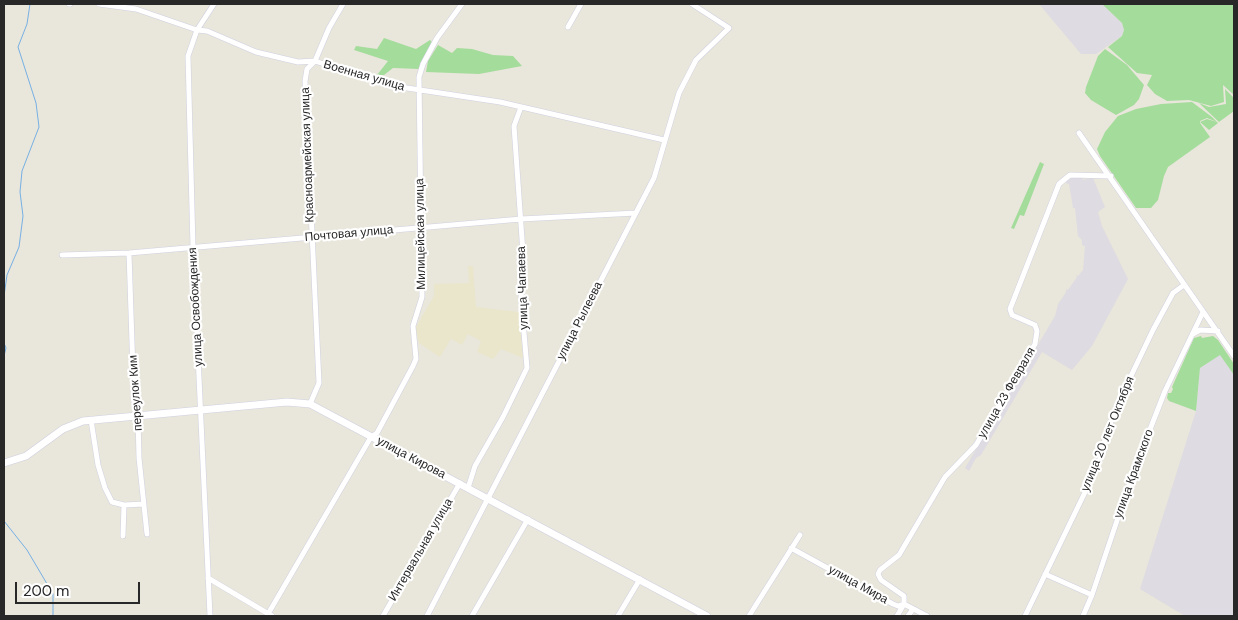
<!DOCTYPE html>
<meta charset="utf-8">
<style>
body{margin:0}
#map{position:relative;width:1238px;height:620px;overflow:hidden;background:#e9e6db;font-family:"DM Sans",sans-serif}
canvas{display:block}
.frame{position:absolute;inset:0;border:5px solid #282828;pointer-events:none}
.scale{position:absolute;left:15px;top:582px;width:125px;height:22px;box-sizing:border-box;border:2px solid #282828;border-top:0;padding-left:6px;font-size:15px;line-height:18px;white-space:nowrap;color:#282828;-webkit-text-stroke:4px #fff;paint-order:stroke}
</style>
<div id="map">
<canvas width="1238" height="620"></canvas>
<div class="frame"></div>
<div class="scale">200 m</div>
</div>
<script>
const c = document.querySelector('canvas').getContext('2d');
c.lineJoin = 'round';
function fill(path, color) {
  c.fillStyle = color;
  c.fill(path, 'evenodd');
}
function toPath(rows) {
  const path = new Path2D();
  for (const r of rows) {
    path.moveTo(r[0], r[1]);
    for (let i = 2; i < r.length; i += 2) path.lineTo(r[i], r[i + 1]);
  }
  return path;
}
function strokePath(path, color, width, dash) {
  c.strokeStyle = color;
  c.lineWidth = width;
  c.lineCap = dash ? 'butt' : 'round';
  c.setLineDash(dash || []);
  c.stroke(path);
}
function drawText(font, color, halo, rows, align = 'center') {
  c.font = font + ' "DM Sans",sans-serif';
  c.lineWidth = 4.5;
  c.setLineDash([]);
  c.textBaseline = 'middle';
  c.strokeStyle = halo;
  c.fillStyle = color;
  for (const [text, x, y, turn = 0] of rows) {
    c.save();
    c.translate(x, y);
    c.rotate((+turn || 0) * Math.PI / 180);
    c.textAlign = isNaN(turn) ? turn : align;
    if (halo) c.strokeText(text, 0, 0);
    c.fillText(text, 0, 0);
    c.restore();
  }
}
fill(toPath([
 [1039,4,1102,4,1122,23,1124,30,1122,36,1096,54,1081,54],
 [1082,177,1083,180,1093,178,1105,207,1098,212,1102,226,1128,279,1092,346,1072,370,1042,352,981,455,976,458,969,471,965,468,1055,316,1058,304,1066,292,1066,289,1068,290,1077,277,1076,275,1078,276,1083,270,1085,246,1082,245,1082,240,1078,236,1075,208,1073,208,1069,184,1067,184,1065,179],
 [1220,354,1234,375,1234,616,1185,616,1140,589,1196,411,1200,368]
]), '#dedbe2');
fill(toPath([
 [468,266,473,266,476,307,519,312,523,358,501,349,493,359,477,352,481,341,468,334,462,345,451,339,440,357,419,343,415,329,434,296,434,284,469,283]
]), '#eae6cb');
fill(toPath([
 [1102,4,1234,4,1234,95,1223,85,1224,102,1211,106,1189,100,1167,101,1155,94,1147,85,1152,75,1137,73,1108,47,1122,36,1124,30,1122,23],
 [384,38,416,49,430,40,432,42,419,69,393,68,384,75,377,75,388,61,354,50,356,46,377,49],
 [438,45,452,53,457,48,472,49,493,55,513,56,522,66,479,74,426,72,428,61],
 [1105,49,1127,65,1144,85,1139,99,1134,105,1116,115,1091,100,1085,93,1086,87,1098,56],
 [1225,89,1234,98,1234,111,1219,122,1199,103,1209,107,1226,104],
 [1192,102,1212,117,1218,123,1209,130,1200,122,1207,119,1217,122,1207,118,1200,121,1200,123,1210,137,1168,167,1164,176,1158,200,1151,208,1136,208,1100,156,1097,149,1105,132,1118,116,1136,109,1161,104],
 [1040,162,1044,164,1024,216,1020,215,1014,229,1011,228],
 [1201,336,1202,338,1213,336,1218,340,1234,364,1234,375,1220,355,1200,368,1196,411,1169,401,1167,398,1168,393,1171,393,1173,389,1172,387,1194,338]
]), '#a4dc9c');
strokePath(toPath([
 [4,296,7,275,19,247,23,216,20,192,22,171,39,127,36,103,18,47,27,24,30,4],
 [4,343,6,348,4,356],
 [4,521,27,550,53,594,53,616]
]), '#76b0e3', 1);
const minor = toPath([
 [69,4,70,4],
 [99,4,136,9,197,30,207,31,256,52,298,62,315,61,387,85,500,102,664,140],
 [568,27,581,4],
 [1079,133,1234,356],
 [129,253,134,402,138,417,139,458,147,534],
 [62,255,129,253,521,219,636,213],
 [1193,334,1200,330,1218,331],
 [310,404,319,383,305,81,307,69,315,61,329,28,343,4],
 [91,420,98,465,105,488,112,502,124,505,144,504],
 [468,488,475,466,503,417,527,368,521,297,523,253,514,126,521,107],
 [123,536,124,505],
 [791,548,893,604,898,606,904,604,927,616],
 [1045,574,1092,595],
 [208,578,272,616],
 [268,614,371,437,377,433,413,366,416,359,413,326,422,297,419,77,423,64,437,38,462,4],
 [210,616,193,247,188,56,197,30,214,4],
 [383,616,460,483],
 [427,616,654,178,679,93,696,60,729,28,692,4],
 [472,616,528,519],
 [618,616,640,579],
 [749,616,800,535],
 [897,616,904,604,904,596,881,580,878,574,880,570,899,555,945,477,976,445,1035,344,1037,331,1035,325,1012,315,1010,309,1059,184,1070,175,1111,176],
 [908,616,913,609],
 [1025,616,1089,484,1103,452,1105,438,1118,403,1153,330,1173,293,1184,285],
 [1083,616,1092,595,1133,473,1165,391,1203,312]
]);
const secondary = toPath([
 [4,463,26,456,63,429,83,421,287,402,310,404,707,616]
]);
strokePath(minor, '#d0d0e0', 6);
strokePath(secondary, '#d0d0e0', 8);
strokePath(minor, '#fff', 5);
strokePath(secondary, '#fff', 7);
drawText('12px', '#282828', '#fff', [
 ["Военная улица",364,76,16],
 ["Красноармейская улица",308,155,-92],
 ["Почтовая улица",349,234,-5],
 ["Милицейская улица",421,234,-91],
 ["улица Чапаева",523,288,-92],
 ["улица Освобождения",196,307,-93],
 ["улица Рылеева",580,321,-63],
 ["переулок Ким",136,393,-94],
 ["улица 23 Февраля",1007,393,-60],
 ["улица 20 лет Октября",1108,434,-68],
 ["улица Кирова",411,458,28],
 ["улица Крамского",1134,474,-70],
 ["Интервальная улица",421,550,-60],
 ["улица Мира",858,585,29]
]);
</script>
